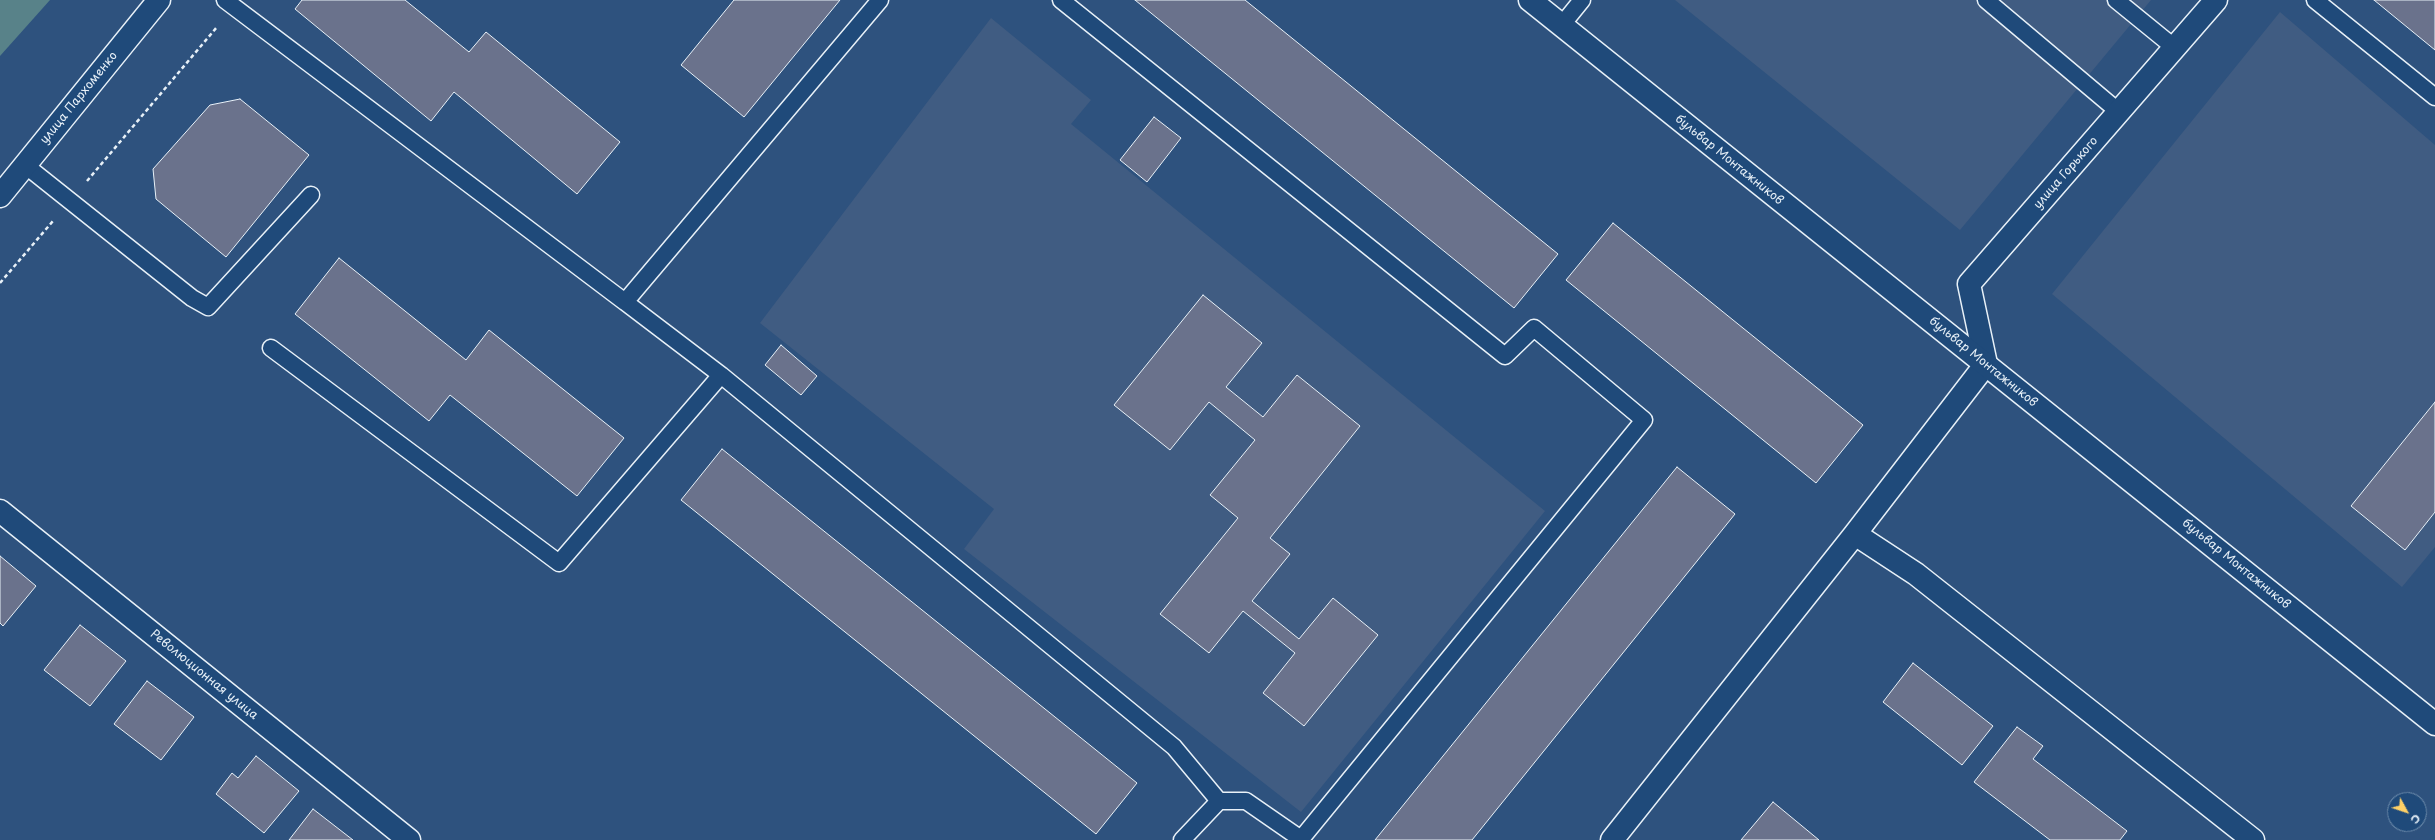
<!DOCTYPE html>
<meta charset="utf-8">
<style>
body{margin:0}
#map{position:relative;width:2435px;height:840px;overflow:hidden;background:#2e527e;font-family:"Playpen Sans",sans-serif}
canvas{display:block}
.north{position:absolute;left:2387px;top:792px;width:40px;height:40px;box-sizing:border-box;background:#1f4a7a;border:1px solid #6f8dac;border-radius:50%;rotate:130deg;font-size:11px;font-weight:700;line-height:16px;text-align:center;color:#e8f1f8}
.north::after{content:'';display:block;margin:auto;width:14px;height:18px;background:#ffd166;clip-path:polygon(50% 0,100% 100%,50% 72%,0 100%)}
</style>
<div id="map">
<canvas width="2435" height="840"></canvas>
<div class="north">С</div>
</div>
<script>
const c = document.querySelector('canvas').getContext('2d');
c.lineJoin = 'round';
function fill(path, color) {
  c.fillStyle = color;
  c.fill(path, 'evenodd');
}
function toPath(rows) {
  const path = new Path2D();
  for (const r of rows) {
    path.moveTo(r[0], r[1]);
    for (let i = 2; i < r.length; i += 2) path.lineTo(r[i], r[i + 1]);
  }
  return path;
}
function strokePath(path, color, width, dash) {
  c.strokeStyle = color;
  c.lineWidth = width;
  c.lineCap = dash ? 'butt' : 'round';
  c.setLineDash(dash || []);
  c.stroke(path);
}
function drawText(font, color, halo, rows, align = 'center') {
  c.font = font + ' "Playpen Sans",sans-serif';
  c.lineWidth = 3;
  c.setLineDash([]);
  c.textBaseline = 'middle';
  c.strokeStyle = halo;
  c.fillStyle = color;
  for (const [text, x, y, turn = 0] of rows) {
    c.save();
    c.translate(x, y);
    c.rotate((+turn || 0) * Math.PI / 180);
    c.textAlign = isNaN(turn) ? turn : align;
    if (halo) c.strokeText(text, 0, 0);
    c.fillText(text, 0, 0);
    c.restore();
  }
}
fill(toPath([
 [1675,0,2151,0,1960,230],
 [2280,12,2435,145,2435,547,2402,587,2052,294],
 [991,18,1091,100,1071,124,1545,511,1301,812,964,549,994,509,760,323]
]), '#405c82');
fill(toPath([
 [0,0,50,0,0,56]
]), '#588289');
const building = toPath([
 [302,0,405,0,469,52,486,32,620,142,577,194,454,92,431,121,295,9,302,0],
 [734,0,840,0,744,117,681,65,734,0],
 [1135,0,1245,0,1558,254,1514,308,1135,0],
 [2374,0,2435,0,2435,50,2374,0],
 [240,99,309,155,226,257,156,199,153,169,210,105,240,99],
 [1154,117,1181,138,1147,182,1120,160,1154,117],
 [1613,223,1863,425,1816,483,1566,280,1613,223],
 [339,258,466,360,489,330,624,438,577,496,450,395,429,421,295,314,339,258],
 [1203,295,1262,343,1226,387,1263,417,1297,375,1360,426,1270,538,1290,554,1252,601,1299,639,1333,598,1378,635,1304,726,1263,693,1295,653,1243,611,1209,653,1160,614,1238,518,1210,495,1255,440,1209,402,1170,450,1114,405,1203,295],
 [781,345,817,376,801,395,765,365,781,345],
 [2435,402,2435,512,2405,550,2351,506,2435,402],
 [722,449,1137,783,1096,834,681,500,722,449],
 [1677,467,1735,514,1472,840,1375,840,1677,467],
 [0,556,36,586,3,626,0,623,0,556],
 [80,625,126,661,90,706,44,670,80,625],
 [1913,663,1993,726,1962,765,1883,702,1913,663],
 [147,681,194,717,161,760,114,724,147,681],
 [2017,727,2043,746,2033,759,2127,831,2120,840,2050,840,1974,782,2017,727],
 [256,756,299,791,264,833,216,794,232,773,238,778,256,756],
 [1773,802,1819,840,1741,840,1773,802],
 [313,809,353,840,289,840,313,809]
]);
fill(building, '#6a728c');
strokePath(building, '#e8f1f8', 1);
const service = toPath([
 [225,0,625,302],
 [880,0,625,302,721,375,1174,747,1219,801],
 [1061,0,1505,356,1534,328,1644,420,1301,839,1246,801,1219,801,1182,840],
 [1986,0,2119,112],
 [2116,0,2175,48],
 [2315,0,2435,97],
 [1561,26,1582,0],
 [25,165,192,298,208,307,311,195],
 [271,348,559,563,721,375]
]);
const minor = toPath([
 [0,511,409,840],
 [1855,534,1916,574,2253,840],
 [1612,840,1855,534,1986,364,1969,284,2216,0]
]);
const tertiary = toPath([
 [1530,0,2435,724],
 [0,196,159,0]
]);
strokePath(service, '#e8f1f8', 19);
strokePath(minor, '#e8f1f8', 25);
strokePath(tertiary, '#e8f1f8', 25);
strokePath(toPath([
 [87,181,217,27],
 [0,283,53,221]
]), '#e8f1f8', 2.5, [4, 3]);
strokePath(service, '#1f4a7a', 16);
strokePath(minor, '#1f4a7a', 22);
strokePath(tertiary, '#1f4a7a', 22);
drawText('12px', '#e8f1f8', '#1f4a7a', [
 ["улица Пархоменко",79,98,-51],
 ["бульвар Монтажников",1729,160,39],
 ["улица Горького",2066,173,-49],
 ["бульвар Монтажников",1983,362,39],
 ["бульвар Монтажников",2236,564,39],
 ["Революционная улица",204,675,39]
]);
</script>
